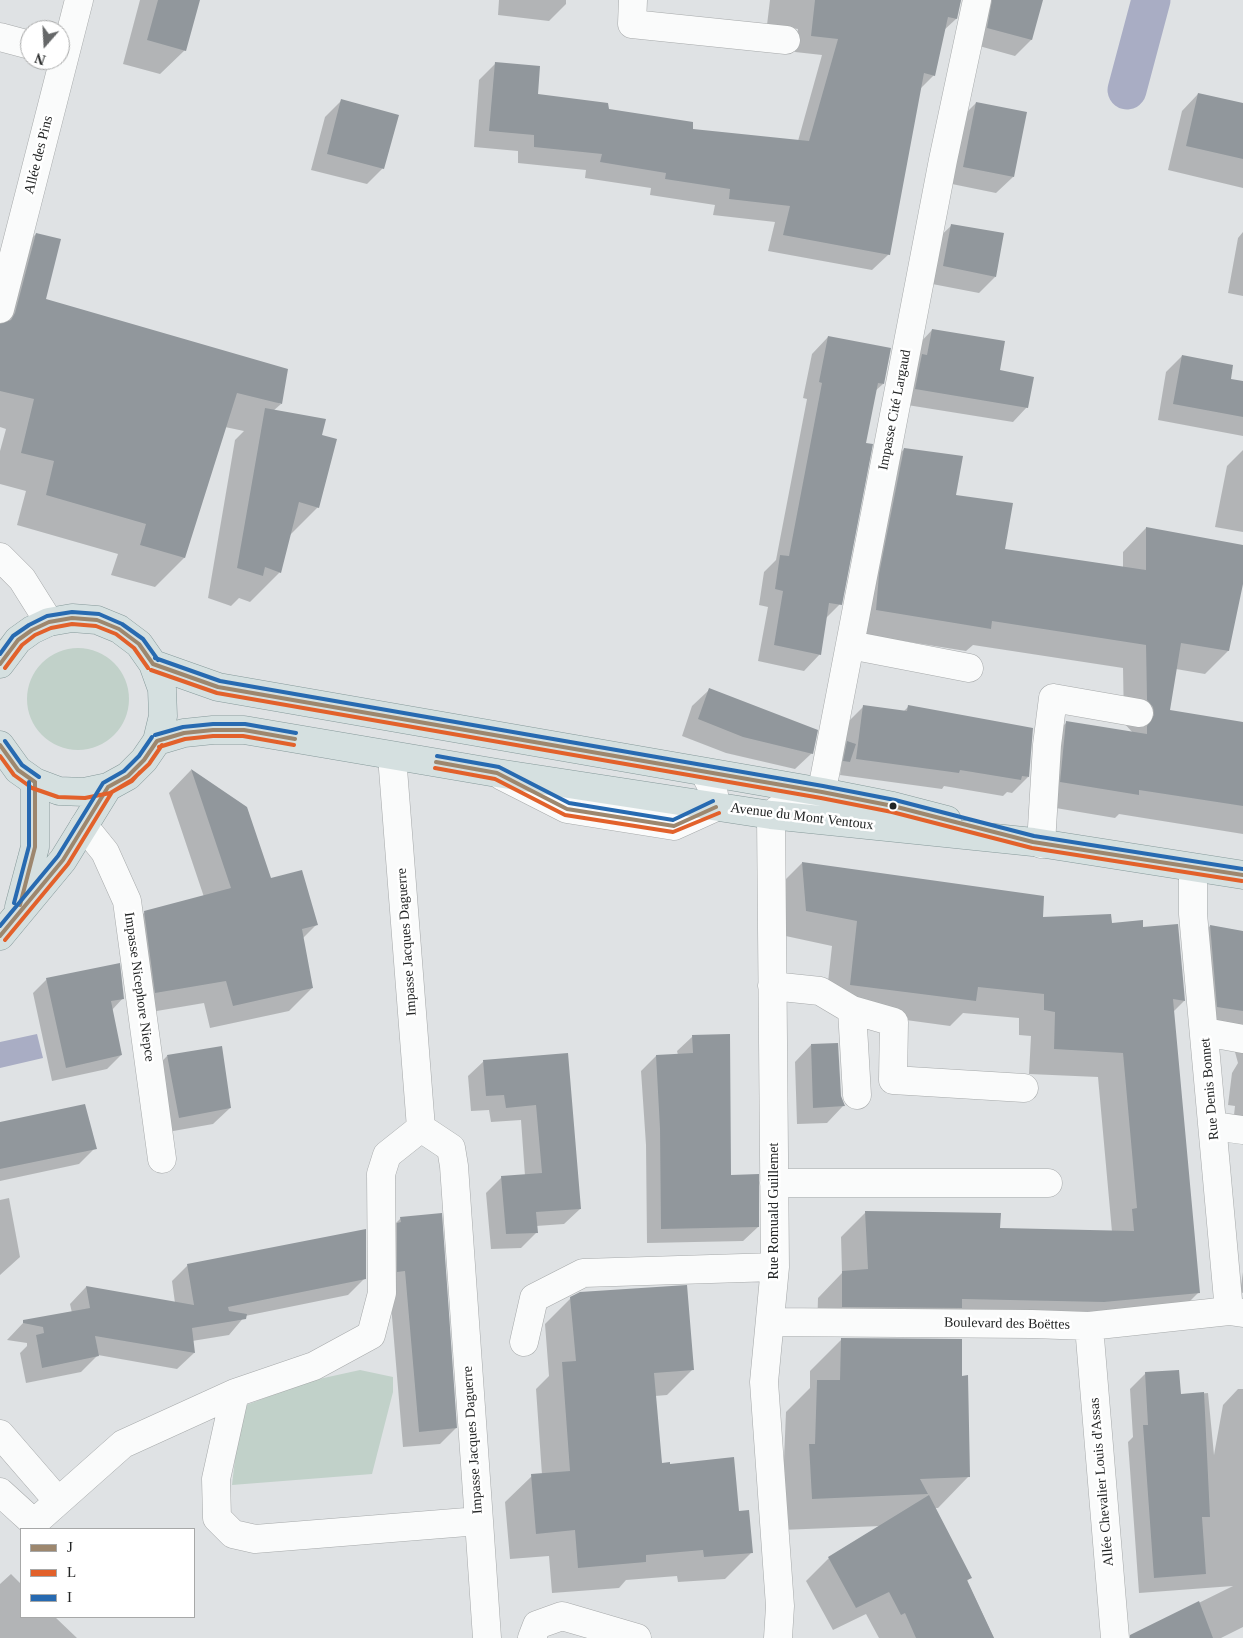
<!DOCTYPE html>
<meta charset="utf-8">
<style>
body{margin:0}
#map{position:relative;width:1243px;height:1638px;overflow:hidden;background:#dfe2e4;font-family:"Times New Roman",serif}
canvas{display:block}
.legend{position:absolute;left:20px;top:1528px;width:175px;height:90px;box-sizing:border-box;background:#fff;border:1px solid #a7a8a8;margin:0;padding:6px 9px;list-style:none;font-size:15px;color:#232525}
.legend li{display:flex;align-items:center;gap:10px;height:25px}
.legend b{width:25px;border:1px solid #a7a8a8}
.north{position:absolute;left:20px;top:20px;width:50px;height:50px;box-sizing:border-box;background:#fff;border:1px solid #a7a8a8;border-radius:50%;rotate:199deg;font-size:14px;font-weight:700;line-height:20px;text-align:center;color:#232525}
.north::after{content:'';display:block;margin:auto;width:18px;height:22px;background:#656768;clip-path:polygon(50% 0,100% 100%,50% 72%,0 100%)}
</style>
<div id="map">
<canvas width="1243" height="1638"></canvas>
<ul class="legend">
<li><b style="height:6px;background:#9d876e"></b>J</li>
<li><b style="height:6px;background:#e2612b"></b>L</li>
<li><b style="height:6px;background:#276ab1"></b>I</li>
</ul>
<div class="north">N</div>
</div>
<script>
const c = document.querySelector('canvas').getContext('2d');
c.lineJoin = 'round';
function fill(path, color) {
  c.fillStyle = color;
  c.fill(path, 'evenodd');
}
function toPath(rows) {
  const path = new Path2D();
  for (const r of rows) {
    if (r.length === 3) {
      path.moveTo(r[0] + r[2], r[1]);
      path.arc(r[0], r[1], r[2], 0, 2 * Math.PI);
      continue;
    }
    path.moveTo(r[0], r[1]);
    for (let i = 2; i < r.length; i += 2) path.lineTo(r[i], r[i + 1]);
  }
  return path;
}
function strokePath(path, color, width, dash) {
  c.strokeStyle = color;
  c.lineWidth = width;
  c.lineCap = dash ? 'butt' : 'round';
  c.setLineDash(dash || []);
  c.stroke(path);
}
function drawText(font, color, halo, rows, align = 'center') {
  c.font = font + ' "Times New Roman",serif';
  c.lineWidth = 5;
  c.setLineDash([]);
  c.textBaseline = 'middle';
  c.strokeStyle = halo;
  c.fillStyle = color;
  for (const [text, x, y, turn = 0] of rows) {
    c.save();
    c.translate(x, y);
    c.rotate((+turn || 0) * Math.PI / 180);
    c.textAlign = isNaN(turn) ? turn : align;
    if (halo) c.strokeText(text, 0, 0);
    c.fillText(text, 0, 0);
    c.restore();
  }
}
fill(toPath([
 [78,699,51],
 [360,1370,393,1377,393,1392,372,1474,232,1485,241,1407,310,1381]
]), '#c1d1c9');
fill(toPath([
 [37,1034,43,1058,0,1068,0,1042]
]), '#a9adc4');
fill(toPath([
 [140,0,198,0,185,50,160,74,123,64],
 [499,0,566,0,566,4,549,21,498,15],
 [770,0,1042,0,1031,40,1015,56,972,44,963,0,961,0,956,19,943,31,934,75,919,90,889,254,872,270,768,251,775,222,713,215,715,205,650,195,651,188,585,178,586,170,518,163,518,151,474,147,479,80,495,64,536,95,691,130,798,141,822,55,795,52,798,29,767,25],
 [1198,94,1243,105,1243,188,1168,170,1182,111],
 [341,101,383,168,367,184,311,170,325,117],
 [976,103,1013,177,996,193,947,183,959,120],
 [952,225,995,277,979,293,927,283,935,241],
 [1243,232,1243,296,1228,293,1238,238],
 [36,234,45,300,281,404,273,411,320,436,318,507,289,536,280,572,250,602,239,598,231,606,208,598,235,440,244,431,225,427,184,558,155,587,111,575,118,554,17,525,26,491,0,484,0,451,6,429,0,427,0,289,6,264],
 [932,330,998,371,1027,407,1013,422,901,404,918,345],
 [828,337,883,384,874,392,864,444,840,604,825,619,820,654,804,671,758,661,768,607,759,605,764,572,776,560,807,399,803,398,812,354],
 [1182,356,1229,380,1243,382,1243,436,1158,420,1166,372],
 [904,449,955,496,1004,550,1123,568,1123,552,1146,528,1243,546,1243,568,1228,651,1205,674,1176,669,1169,711,1243,723,1243,834,1119,814,1115,818,1038,805,1043,746,1066,723,1133,733,1124,723,1123,668,973,645,966,651,853,633,881,473],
 [1243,450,1243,532,1215,527,1227,466],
 [709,690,812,753,795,769,726,753,682,736,692,706],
 [864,706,903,712,908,707,1028,777,1012,793,1007,792,1003,796,944,786,942,789,840,775,847,723],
 [191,770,246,808,270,880,317,924,302,939,312,988,289,1011,210,1028,204,1003,133,1015,122,935,145,912,204,897,169,793],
 [802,863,1042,919,1142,928,1184,1001,1173,1012,1198,1293,1173,1318,817,1332,818,1298,842,1273,841,1237,866,1212,999,1230,1112,1232,1098,1077,1029,1074,1031,1036,1019,1035,1019,1018,963,1013,950,1026,825,1009,832,946,781,935,777,888],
 [1210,926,1243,932,1243,1135,1232,1133,1235,1106,1228,1105,1232,1073,1238,1063,1235,1052,1238,1035,1197,1028,1189,947],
 [47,979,123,998,112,1010,121,1055,107,1069,52,1081,33,993],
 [728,1035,730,1177,758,1227,743,1241,647,1243,646,1145,641,1071,656,1056,678,1055,677,1051,692,1037],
 [811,1045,840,1096,843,1106,827,1123,797,1124,795,1062],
 [567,1054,580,1209,564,1224,536,1226,537,1232,521,1248,491,1249,486,1193,502,1177,525,1176,521,1120,491,1122,489,1110,471,1111,468,1076,484,1061],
 [167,1056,230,1108,213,1124,162,1133,151,1073],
 [0,1123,95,1148,79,1164,0,1181],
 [9,1198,20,1257,0,1275,0,1200],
 [401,1218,456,1428,440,1444,403,1447,385,1234],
 [188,1265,365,1278,348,1295,245,1316,229,1335,192,1341,194,1353,177,1369,98,1355,81,1372,26,1383,20,1353,27,1346,27,1343,7,1340,24,1322,72,1313,70,1304,86,1287,175,1303,172,1281],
 [1243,1272,1243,1293,1240,1292],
 [571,1298,693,1369,667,1395,655,1396,660,1464,738,1513,751,1553,725,1579,678,1582,677,1576,626,1580,619,1588,552,1593,549,1556,510,1559,505,1502,532,1476,542,1475,536,1389,549,1376,545,1324],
 [842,1339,961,1377,969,1476,938,1508,934,1508,970,1578,967,1581,994,1638,879,1638,866,1614,833,1630,806,1581,829,1558,881,1526,781,1530,786,1412,810,1388,810,1371],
 [1146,1373,1180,1395,1208,1393,1214,1455,1223,1405,1238,1389,1243,1389,1243,1627,1221,1638,1141,1638,1156,1624,1233,1586,1139,1593,1128,1442,1133,1437,1130,1389],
 [11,1574,21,1584,21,1617,55,1617,77,1638,0,1638,0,1584]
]), '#0003');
strokePath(toPath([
 [1127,90,1151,0]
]), '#a9adc4', 39);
fill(toPath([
 [158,0,200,0,186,51,147,40],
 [815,0,961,0,957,19,948,17,935,76,924,73,890,255,783,235,790,206,729,199,730,189,665,179,666,173,600,162,602,154,534,147,534,135,489,131,495,62,540,66,538,94,608,103,609,109,693,122,693,129,809,141,838,39,811,36],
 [992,0,1043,0,1032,40,987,28],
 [1198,93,1243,103,1243,159,1186,146],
 [341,99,399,115,384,169,327,154],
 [976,102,1027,112,1014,177,963,167],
 [951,224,1004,233,996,277,943,266],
 [36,233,61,239,46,299,288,369,282,404,237,393,185,558,140,545,146,524,46,495,54,461,21,453,34,399,0,391,0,324,11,320,15,313],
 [932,329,1005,341,1000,370,1034,377,1028,408,915,389,922,354,927,355],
 [828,336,891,348,884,384,878,383,866,443,873,444,842,605,829,603,821,655,774,645,783,591,775,589,780,555,789,556,822,383,819,382],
 [1182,355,1233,365,1231,379,1243,381,1243,417,1173,404],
 [265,408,326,419,322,435,337,439,319,508,299,502,281,573,265,567,263,576,237,568],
 [904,448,963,456,956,495,1013,503,1005,549,1146,570,1146,527,1243,545,1243,584,1229,651,1181,643,1170,710,1243,722,1243,806,1139,790,1139,795,1060,782,1066,721,1147,734,1147,726,1154,715,1153,707,1147,700,1146,645,992,621,991,629,876,610,879,574],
 [709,688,818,730,813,754,743,737,698,719],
 [863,705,907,711,908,705,1033,728,1029,777,1022,776,1021,780,960,770,959,773,856,759],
 [847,741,856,744,850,762,843,761],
 [191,769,247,807,271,878,302,870,318,925,302,929,313,988,233,1006,226,981,155,993,144,911,231,888],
 [802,862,1044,896,1043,917,1111,914,1112,923,1143,920,1143,927,1178,924,1185,1001,1173,999,1200,1293,1104,1302,962,1299,962,1308,842,1307,842,1271,868,1269,865,1211,1001,1213,1000,1228,1134,1231,1132,1209,1137,1208,1123,1053,1054,1049,1055,1012,1044,1010,1044,994,978,987,976,1001,850,985,857,921,806,911],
 [1210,925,1243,931,1243,1011,1217,1007],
 [120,963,124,999,111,1001,122,1055,66,1068,46,978],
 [730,1034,731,1175,759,1174,759,1227,661,1229,660,1129,656,1055,693,1053,692,1035],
 [838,1043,841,1096,845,1106,813,1108,811,1044],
 [222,1046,231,1108,179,1118,167,1055],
 [568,1053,581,1209,536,1212,538,1233,506,1234,501,1176,542,1173,536,1105,506,1108,504,1095,486,1096,483,1060],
 [85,1104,97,1149,0,1169,0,1122],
 [442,1213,457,1428,419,1432,405,1271,397,1272,397,1223,401,1222,400,1217],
 [366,1229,366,1279,228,1307,229,1311,247,1314,246,1319,192,1328,195,1353,95,1336,99,1356,42,1368,36,1335,44,1333,43,1327,23,1323,23,1320,90,1308,86,1286,194,1305,187,1264],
 [687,1285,694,1370,654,1373,662,1463,670,1462,670,1464,734,1457,739,1511,749,1510,753,1553,704,1557,703,1550,646,1555,646,1562,578,1568,575,1530,536,1534,531,1474,570,1471,562,1362,576,1361,570,1297,580,1292],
 [841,1338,962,1339,962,1376,968,1375,970,1477,920,1479,928,1494,812,1499,809,1444,815,1444,817,1380,840,1380],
 [1179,1370,1181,1394,1204,1392,1210,1517,1202,1517,1206,1574,1154,1578,1143,1425,1148,1425,1145,1372],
 [929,1495,972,1578,967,1580,994,1638,916,1638,905,1613,901,1615,889,1592,856,1608,828,1557],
 [1199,1601,1213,1638,1130,1638,1130,1635]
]), '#91979c');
const minor = toPath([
 [633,0,632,24,786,40],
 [0,37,30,45],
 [0,309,79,0],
 [0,557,22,579,49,622],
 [850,645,969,668],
 [502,776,567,809,674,826,716,807,713,789,704,772],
 [817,816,943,160,977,0],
 [84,826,105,852,127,901,162,1159],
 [1041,844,1047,745,1053,698,1139,713],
 [1193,868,1193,914,1229,1311],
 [772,986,820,991,852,1010,857,1095],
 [852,1010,894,1022,893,1080,1024,1088],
 [1205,1032,1243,1039],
 [1213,1126,1243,1130],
 [774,1183,1048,1183],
 [770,1322,1032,1324,1089,1326,1229,1311,1243,1313],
 [1089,1326,1115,1638],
 [524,1342,534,1298,583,1273,775,1267],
 [235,1393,216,1479,217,1518,233,1534,255,1539,479,1521,454,1166,451,1148,421,1128,392,756],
 [0,1434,58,1501],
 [0,1492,34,1523,123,1444,235,1393,314,1366,371,1335,382,1293,381,1174,387,1155,421,1128],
 [479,1521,487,1638],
 [532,1638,537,1625,562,1616,637,1638],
 [778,1638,780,1606,764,1382,775,1267,771,815,786,803,796,799,829,805]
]);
const major = toPath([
 [0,664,18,640,32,630,49,622,72,618,97,620,119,629,139,644,153,664,162,689,163,716,157,741,144,760,128,776,108,787,84,792,59,791,35,782,18,770,0,745],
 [153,664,218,687,822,792,893,806,947,820],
 [157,741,184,733,213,730,244,730,497,773,771,815,1033,842,1243,875],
 [19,907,35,847,35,782],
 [0,936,63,860,108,787]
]);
strokePath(minor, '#a6a9aa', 29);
strokePath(major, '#86999a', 29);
strokePath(minor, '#fafbfb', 28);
strokePath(major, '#d5e0e0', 28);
strokePath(toPath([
 [0,664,18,640,32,630,49,622,72,618,97,620,119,629,139,644,153,664],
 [153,664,218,687,822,792,893,806,1033,842,1243,875],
 [157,741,184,733,213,730,244,730,295,739],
 [0,745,18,770,35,782],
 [436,762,497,773,567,809,674,826,716,807],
 [20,905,35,847,35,782],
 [0,936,63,860,108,787,128,776,144,760,157,741]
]), '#9d876e', 4);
strokePath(toPath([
 [5,668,22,645,35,635,51,628,72,624,96,626,116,634,134,648,148,668],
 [151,670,217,693,821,798,892,812,1032,848,1242,881],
 [159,747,185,739,213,736,243,736,294,745],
 [0,756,14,775,32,788,58,797,85,798,110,793,132,781,140,772],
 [435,768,495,779,565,815,673,832,719,813],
 [5,940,68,864,112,792,132,780,149,764,162,745]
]), '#e2612b', 4);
strokePath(toPath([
 [0,654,13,636,29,625,47,616,72,612,99,614,122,624,143,639,158,660],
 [155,658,220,681,823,786,895,800,1034,836,1243,869],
 [155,735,183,727,213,724,245,724,296,733],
 [5,741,22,765,39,777],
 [437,756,499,767,569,803,673,820,713,801],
 [14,903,29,846,29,782],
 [0,926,58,856,103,783,124,771,139,756,152,737]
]), '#276ab1', 4);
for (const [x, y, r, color] of [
 [893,806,4.5,"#232525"]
]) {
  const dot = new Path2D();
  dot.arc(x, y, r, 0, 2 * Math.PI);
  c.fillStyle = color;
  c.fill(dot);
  strokePath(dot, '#fff', 2);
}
drawText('14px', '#232525', '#fff', [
 ["Allée des Pins",39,155,-76],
 ["Impasse Cité Largaud",895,410,-79],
 ["Avenue du Mont Ventoux",802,817,7],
 ["Impasse Jacques Daguerre",407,942,-94],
 ["Impasse Nicephore Niepce",139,987,82],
 ["Rue Denis Bonnet",1210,1089,-95],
 ["Rue Romuald Guillemet",774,1211,-90],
 ["Boulevard des Boëttes",1007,1324,1],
 ["Impasse Jacques Daguerre",473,1440,-94],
 ["Allée Chevalier Louis d'Assas",1102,1482,-95]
]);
</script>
